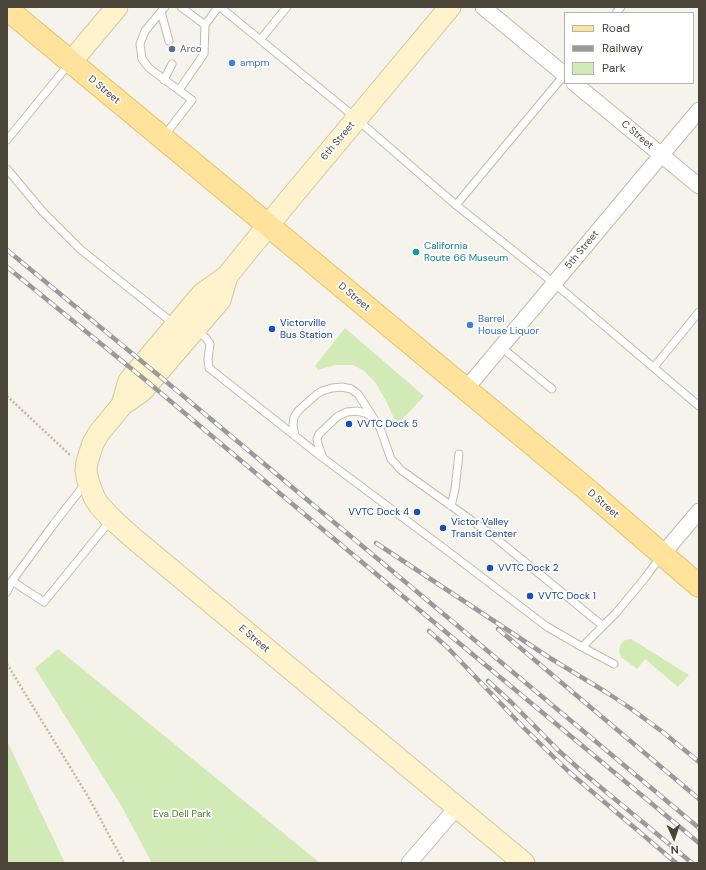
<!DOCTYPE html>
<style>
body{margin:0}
#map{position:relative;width:706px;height:870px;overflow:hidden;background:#f6f3ec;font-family:"DM Sans",sans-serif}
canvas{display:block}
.frame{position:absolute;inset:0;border:8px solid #4b4439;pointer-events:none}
.legend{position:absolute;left:564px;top:12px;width:130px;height:72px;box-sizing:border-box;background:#fff;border:1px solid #b7b4b0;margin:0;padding:5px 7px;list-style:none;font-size:12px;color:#4b4439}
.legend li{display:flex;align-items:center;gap:8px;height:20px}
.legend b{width:20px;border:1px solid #b7b4b0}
.north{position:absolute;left:654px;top:818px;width:40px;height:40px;-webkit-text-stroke:3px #fff;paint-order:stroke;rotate:177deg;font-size:11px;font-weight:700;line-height:16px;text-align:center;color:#4b4439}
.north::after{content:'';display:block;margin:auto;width:14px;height:18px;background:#4b4439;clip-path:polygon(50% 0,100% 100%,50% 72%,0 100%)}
</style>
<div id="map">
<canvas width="706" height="870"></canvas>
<div class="frame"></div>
<ul class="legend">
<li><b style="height:5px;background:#ffe39c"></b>Road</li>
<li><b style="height:5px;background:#9a9a9a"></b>Railway</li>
<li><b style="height:11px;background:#d2eab5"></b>Park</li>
</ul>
<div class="north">N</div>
</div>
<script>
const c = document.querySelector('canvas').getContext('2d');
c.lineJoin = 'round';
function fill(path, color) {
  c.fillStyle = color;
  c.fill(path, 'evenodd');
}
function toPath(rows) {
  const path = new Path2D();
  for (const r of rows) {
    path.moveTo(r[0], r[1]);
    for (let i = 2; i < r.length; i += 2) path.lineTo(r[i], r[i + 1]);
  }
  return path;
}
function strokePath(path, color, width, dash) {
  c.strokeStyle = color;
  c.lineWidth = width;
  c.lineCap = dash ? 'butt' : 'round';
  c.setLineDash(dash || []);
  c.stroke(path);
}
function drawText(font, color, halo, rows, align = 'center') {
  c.font = font + ' "DM Sans",sans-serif';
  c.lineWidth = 3.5;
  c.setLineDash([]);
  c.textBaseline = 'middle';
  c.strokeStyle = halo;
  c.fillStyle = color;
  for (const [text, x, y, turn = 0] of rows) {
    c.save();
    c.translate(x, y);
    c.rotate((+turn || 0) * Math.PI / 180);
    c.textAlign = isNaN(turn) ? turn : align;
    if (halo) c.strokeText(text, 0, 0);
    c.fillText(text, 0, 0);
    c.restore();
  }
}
fill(toPath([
 [345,328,424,396,397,425,386,401,375,382,364,371,353,365,335,365,318,370,315,366],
 [631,639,636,642,689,675,678,687,645,659,637,669,621,657,619,650,621,644,625,640],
 [58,649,320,863,152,863,122,807,35,668],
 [7,741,65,863,7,863]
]), '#d2eab5');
const lane = toPath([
 [181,7,205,25],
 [220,7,345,109,456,205,554,283,699,406],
 [161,12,169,41],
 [616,13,621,7],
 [260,40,287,7],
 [164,80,172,64],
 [179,90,204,54,205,25,218,7],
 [164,136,192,100,149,68,142,59,140,44,145,31,165,7],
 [7,140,69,64],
 [7,169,43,212,80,249,174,324],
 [456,205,565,74],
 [197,330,206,338,210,344,208,359,209,368,323,458,445,549,546,626,582,647,614,664],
 [501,347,552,389],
 [654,367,699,312],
 [295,436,293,425,294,417,299,410,317,394,322,391,332,388,342,387,351,389,358,394,380,428,391,459,401,470,492,535,603,626],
 [323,458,318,444,317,439,319,434,338,416,347,412,357,411,365,413,372,417],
 [451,506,455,489,459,454],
 [12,581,44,602,110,521],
 [7,592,12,581,53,525,85,484],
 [582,647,616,613,645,578,661,556]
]);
const street = toPath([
 [483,7,565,75],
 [574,83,699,186],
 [465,390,699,110],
 [662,555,699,511],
 [409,863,457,807]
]);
const secondary = toPath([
 [71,62,117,7],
 [227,276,220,300,142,391,122,405,99,433,93,443,87,462,86,470,88,481,94,497,99,505,112,519,132,537,524,863],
 [122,405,129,381,202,294,227,276,288,201,450,7]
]);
const primary = toPath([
 [7,9,584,487,699,586]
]);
strokePath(lane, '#c2bbae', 9);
strokePath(street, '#c2bbae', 17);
strokePath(secondary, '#d6c79b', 23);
strokePath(primary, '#e6c16a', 24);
strokePath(toPath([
 [7,396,71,456],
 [7,664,89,798,124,863]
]), '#c4b79f', 2.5, [2, 2]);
strokePath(lane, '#fff', 7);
strokePath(street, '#fff', 15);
strokePath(secondary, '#fff3cd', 21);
strokePath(primary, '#ffe39c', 22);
const rail = toPath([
 [7,250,157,374,699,828],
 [7,267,149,383,309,518,699,843],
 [376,543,550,658,609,694,630,708,664,733,699,762],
 [498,629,699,799],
 [429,631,447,647,524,728,569,772,676,863],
 [488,681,512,703,558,750,587,776,692,863]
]);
strokePath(rail, '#9a9a9a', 4.5);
strokePath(rail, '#fff', 3, [9]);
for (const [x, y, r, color] of [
 [172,49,4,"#5c6f8a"],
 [232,63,4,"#3f7fe0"],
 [416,252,4,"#0f9aa8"],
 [470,325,4,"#3f7fe0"],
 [272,329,4,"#1a4fb4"],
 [349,424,4,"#1a4fb4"],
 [417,512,4,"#1a4fb4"],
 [443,528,4,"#1a4fb4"],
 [490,568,4,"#1a4fb4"],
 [530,596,4,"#1a4fb4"]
]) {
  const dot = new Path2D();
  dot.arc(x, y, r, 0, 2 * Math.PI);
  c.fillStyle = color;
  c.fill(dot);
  strokePath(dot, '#fff', 1.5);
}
drawText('10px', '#4e5e75', '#fff', [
 ["Arco",180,49]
], 'left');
drawText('10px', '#366cbe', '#fff', [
 ["ampm",240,63],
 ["Barrel",478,319],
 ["House Liquor",478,331]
], 'left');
drawText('10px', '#4b4439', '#fff', [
 ["D Street",104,90,40],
 ["C Street",637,135,40],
 ["6th Street",338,141,-50],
 ["5th Street",582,250,-50],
 ["D Street",354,297,40],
 ["D Street",603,504,41],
 ["E Street",254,639,40]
]);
drawText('10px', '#0d838f', '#fff', [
 ["California",424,246],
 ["Route 66 Museum",424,258]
], 'left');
drawText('10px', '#164399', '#fff', [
 ["Victorville",280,323],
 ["Bus Station",280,335],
 ["VVTC Dock 5",357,424],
 ["VVTC Dock 4",409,512,"right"],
 ["Victor Valley",451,522],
 ["Transit Center",451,534],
 ["VVTC Dock 2",498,568],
 ["VVTC Dock 1",538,596]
], 'left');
drawText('10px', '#4a7f2a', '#fff', [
 ["Eva Dell Park",182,814]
]);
</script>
